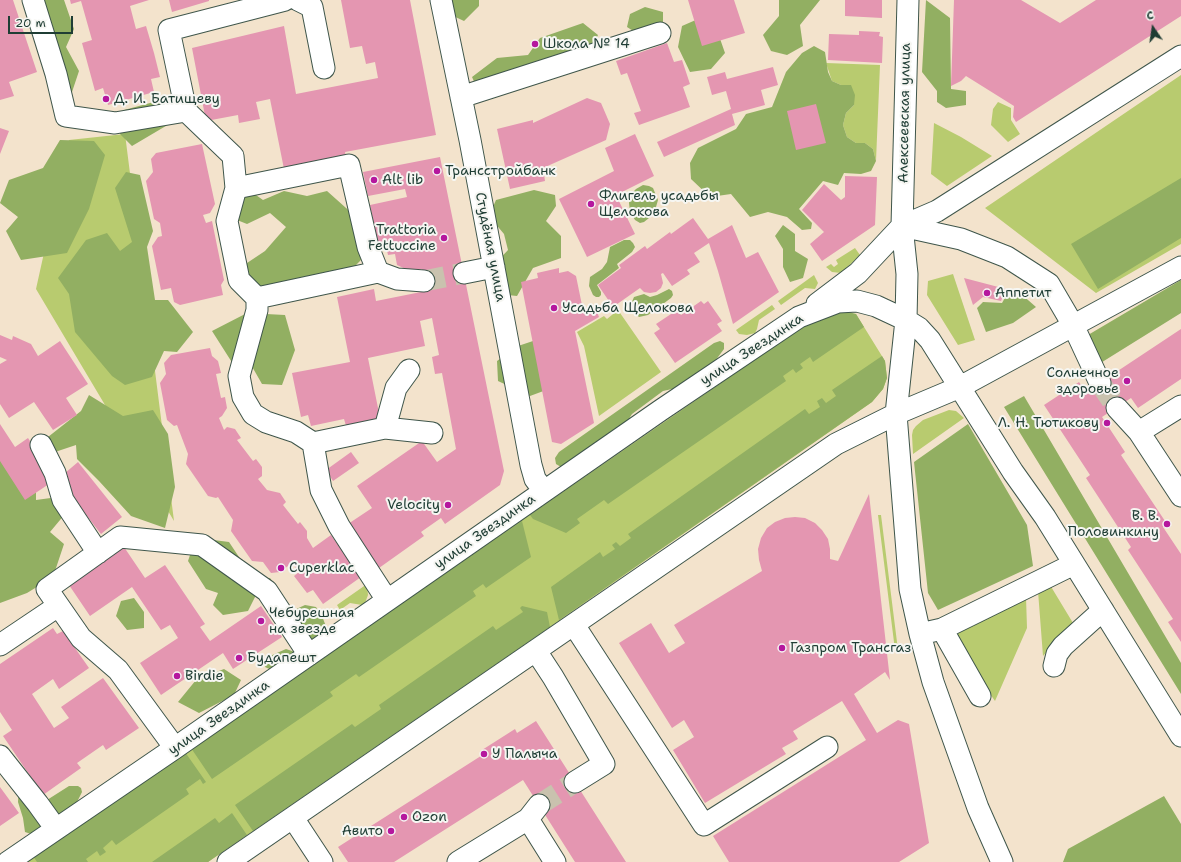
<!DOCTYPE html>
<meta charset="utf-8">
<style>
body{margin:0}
#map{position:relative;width:1181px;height:862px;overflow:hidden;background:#f3e3cc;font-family:"Shantell Sans",sans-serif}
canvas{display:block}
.north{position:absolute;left:1133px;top:8px;width:40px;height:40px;-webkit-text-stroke:3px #f6f6f2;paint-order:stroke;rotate:347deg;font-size:11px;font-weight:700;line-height:16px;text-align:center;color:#1f3d34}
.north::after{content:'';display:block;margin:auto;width:14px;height:18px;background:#1f3d34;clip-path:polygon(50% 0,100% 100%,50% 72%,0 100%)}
.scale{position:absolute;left:8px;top:16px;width:65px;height:18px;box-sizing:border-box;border:2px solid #1f3d34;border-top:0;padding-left:5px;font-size:12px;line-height:14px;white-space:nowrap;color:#1f3d34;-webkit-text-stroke:3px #f6f6f2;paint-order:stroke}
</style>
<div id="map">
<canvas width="1181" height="862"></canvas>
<div class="north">С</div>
<div class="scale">20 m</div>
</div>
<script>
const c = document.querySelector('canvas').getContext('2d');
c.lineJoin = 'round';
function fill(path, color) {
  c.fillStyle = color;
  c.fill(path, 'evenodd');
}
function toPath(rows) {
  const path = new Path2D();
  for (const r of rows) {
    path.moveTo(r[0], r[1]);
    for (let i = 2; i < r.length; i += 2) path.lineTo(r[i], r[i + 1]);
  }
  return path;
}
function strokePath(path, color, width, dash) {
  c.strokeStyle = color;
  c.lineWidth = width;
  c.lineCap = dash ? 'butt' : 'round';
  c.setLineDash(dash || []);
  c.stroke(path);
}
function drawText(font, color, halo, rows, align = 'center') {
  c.font = font + ' "Shantell Sans",sans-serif';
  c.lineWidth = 4;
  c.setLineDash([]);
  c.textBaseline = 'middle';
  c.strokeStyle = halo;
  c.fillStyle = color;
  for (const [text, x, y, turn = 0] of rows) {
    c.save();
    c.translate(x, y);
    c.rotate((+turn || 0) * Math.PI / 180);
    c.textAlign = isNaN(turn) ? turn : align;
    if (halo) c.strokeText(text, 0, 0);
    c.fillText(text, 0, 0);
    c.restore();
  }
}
fill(toPath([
 [826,63,880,65,876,161,873,149,865,143,856,143,847,137,843,125,846,113,854,105,841,85,832,81],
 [1181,75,1181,244,1096,293,985,208],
 [998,102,1011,108,1011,120,1020,134,1008,142,991,125,993,109],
 [934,123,961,137,992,156,947,186,931,174],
 [125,134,174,521,36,289,69,140],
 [855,248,860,255,841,273,832,272,826,267,831,264,834,267,838,264,836,260],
 [953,274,975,340,958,345,927,295,928,281],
 [814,275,818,283,815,289,805,288,781,305,778,301],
 [772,305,775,309,759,320,757,329,755,333,747,335,739,334,736,330],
 [618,310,661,372,599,416,584,346,577,332,604,316,607,319],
 [824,312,856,314,885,361,887,378,883,389,872,402,550,627,208,862,25,862],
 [949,410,956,411,964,418,913,454,912,435,913,430,916,426,923,420],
 [878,515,881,515,898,650,895,650],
 [367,584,368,595,365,603,362,605,350,603,340,610,337,605],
 [1050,585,1073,623,1043,656,1038,591],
 [1026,597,1027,628,995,701,956,646,955,637,960,630]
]), '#b8cb6f');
fill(toPath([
 [34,0,64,0,74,29,66,47,79,71,72,92,48,86,41,60],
 [447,0,479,0,479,6,464,21,449,14],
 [779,0,820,0,800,25,803,46,787,55,771,51,763,35,779,16],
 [926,0,950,18,951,89,966,91,966,105,946,108,937,102,937,91,922,72],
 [645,7,663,12,663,26,641,36,627,27,630,14],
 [698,19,718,33,725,53,711,69,690,72,678,47,682,26],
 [583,23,598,35,591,50,477,88,472,77,497,58,528,55,540,38],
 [814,46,825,52,828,72,832,81,841,85,851,85,855,95,854,105,846,113,843,125,847,137,856,143,865,143,873,149,876,161,871,171,861,174,844,173,838,185,823,181,799,209,812,223,811,229,802,230,787,217,768,212,750,217,731,194,710,197,691,179,690,163,698,148,736,129,746,114,772,107,786,72,802,53],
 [165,99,176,120,132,146,120,134,124,110],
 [60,140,94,141,105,155,89,209,67,253,21,260,6,231,18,217,0,203,9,180,43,168],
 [126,172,140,175,153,231,147,247,155,300,168,300,193,332,177,352,164,351,152,377,125,385,112,376,75,332,69,294,58,278,86,240,107,233,120,251,132,242,115,188],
 [1181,178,1181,238,1098,289,1071,244],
 [643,185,649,186,653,188,658,200,654,214,644,222,640,223,635,220,630,212,629,203,630,195,636,189],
 [246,188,263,200,284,191,307,196,327,191,355,216,361,260,339,282,276,299,247,280,244,265,265,251,286,227,270,213,247,224,227,216],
 [534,190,555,195,556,206,546,221,561,236,561,258,533,268,517,296,498,294,490,269,508,250,504,234,489,216,496,200],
 [783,225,795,234,795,251,808,259,803,278,790,282,783,267,783,249,775,236],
 [624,240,630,240,633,243,635,247,632,252,617,264,619,268,597,285,601,292,601,295,599,297,596,297,593,295,589,286,590,277,602,269,607,262,610,247],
 [1181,280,1181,313,1099,364,1088,335],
 [669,289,672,291,673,295,671,298,648,315,639,317,633,311,631,304,634,297,644,294,650,297,657,295],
 [1010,289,1020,293,1036,307,1013,323,986,332,977,308,983,302,1002,303],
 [845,311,856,314,864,327,813,362,810,357,800,364,803,368,796,373,793,369,783,376,786,381,608,504,604,500,577,519,580,523,566,533,533,519,530,515,824,312],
 [247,313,285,315,295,350,282,385,262,384,250,363,233,364,212,331],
 [533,341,557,386,530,396,498,381,497,361,518,346],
 [720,341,724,343,724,349,715,361,713,367,678,391,672,389,663,391,632,414,625,425,561,467,556,464,555,458,559,452,714,343],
 [882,356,885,361,887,378,883,389,872,402,559,620,551,587,600,552,603,557,615,549,612,545,616,542,620,546,631,538,628,534,805,409,809,414,820,407,817,401,822,398,826,403,836,396,832,390],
 [89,395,123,416,153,410,168,434,175,487,165,528,131,516,99,481,77,459,76,445,55,452,48,437,81,411],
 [1024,396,1181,663,1181,694,1004,407],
 [968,424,1027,525,1033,566,938,610,928,593,914,462],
 [0,447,36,475,36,500,58,497,65,514,50,532,64,544,53,577,27,593,0,603],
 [522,521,531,557,486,588,483,584,473,591,476,596,359,677,356,674,330,692,333,696,212,779,191,748],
 [206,539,229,542,241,560,245,583,270,578,281,594,256,595,248,611,223,615,213,605,218,593,206,589,188,561,192,549],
 [134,598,144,612,144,628,127,630,116,616,121,601],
 [305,605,316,607,322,616,327,629,314,639,301,641,292,611],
 [522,606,547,612,550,627,253,831,235,805,352,724,355,727,381,709,379,705,493,626,496,630,523,612,520,608],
 [286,649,298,653,278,673,265,667,270,656],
 [224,669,241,680,234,695,199,713,178,702,196,680],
 [185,752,206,782,203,784,200,779,186,789,189,794,116,845,112,840,103,848,106,852,100,856,97,851,86,859,88,862,37,862,33,856],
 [19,784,47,800,69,786,78,786,81,788,82,792,77,802,67,814,34,835,25,832,23,818,18,802],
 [1164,796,1181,824,1181,862,1063,862,1068,849],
 [232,813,247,835,208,862,152,862,215,818,219,823]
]), '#92af62');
fill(toPath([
 [0,0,13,0,37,72,9,82,14,96,0,100],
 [70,0,149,0,130,6,136,29,146,26,154,53,160,77,151,79,154,92,108,105,103,88,95,91,82,43,92,40,81,1,71,4],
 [169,0,209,0,209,1,172,12],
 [341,0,410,0,436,135,345,152,346,156,284,169,270,99,256,102,260,119,239,123,238,115,206,121,192,48,284,26,296,94,378,78,375,62,366,64,362,46,350,48],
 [688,0,734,0,745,33,702,46],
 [845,0,882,0,882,18,845,16],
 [954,0,1021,0,1060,23,1096,0,1181,0,1181,16,1016,122,1013,117,1014,106,966,76,961,81,951,86],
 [859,31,880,32,879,36,883,37,882,63,828,60,829,34,859,35],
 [667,43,674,62,682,60,690,84,683,87,690,107,639,125,634,113,641,111,627,73,621,75,616,61],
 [773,67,778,85,761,90,765,105,732,114,735,125,664,157,657,142,731,109,726,91,712,95,707,77,725,72,727,79],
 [587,98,601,103,610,124,606,140,543,168,545,181,510,189,497,129,533,120,533,123],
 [816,104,826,143,796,150,787,111],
 [0,128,9,131,0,154],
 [635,134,654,176,616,195,635,234,587,257,559,199,614,171,605,148],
 [202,144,215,204,210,213,203,215,206,223,212,221,224,280,221,285,223,295,180,305,174,302,171,288,161,290,152,246,158,237,162,236,160,223,154,219,146,181,153,172,151,159,156,153],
 [440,157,504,471,500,485,445,524,441,518,421,532,424,536,379,568,348,524,372,508,357,486,422,441,437,462,456,449,442,373,435,374,432,357,439,355,432,318,420,321,425,346,368,358,381,423,347,429,344,419,311,426,308,415,301,417,292,373,350,362,337,297,374,289,376,301,426,291,422,269,410,271,397,265,395,254,388,255,386,246,378,247,370,205,407,197,405,189,368,196,363,172],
 [845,176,877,177,875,225,822,261,810,244,824,232,802,210,824,184,841,200,845,197],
 [693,218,708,239,732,225,746,258,758,252,779,292,733,324,718,271,709,243,694,253,700,262,687,270,690,274,672,286,663,273,661,274,663,283,661,288,656,292,650,293,644,292,640,288,613,307,598,285,621,268,619,265,645,246,647,249,670,232,671,234],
 [559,268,559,273,568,271,576,276,583,310,595,306,599,317,575,331,594,423,561,444,552,442,521,282,538,278,537,273],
 [964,278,1006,289,1001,301,983,297,973,305],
 [701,301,704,304,708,301,722,321,717,324,722,331,675,363,654,333,660,329,656,324,677,310,681,315],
 [1181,329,1181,379,1138,408,1131,398,1102,417,1125,452,1121,455,1167,524,1163,527,1181,554,1181,642,1168,622,1173,619,1128,550,1131,547,1086,478,1090,475,1044,405,1079,382,1086,392],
 [0,335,12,340,13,336,31,344,38,356,60,341,88,384,66,398,77,415,53,430,34,402,9,418,0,404,0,364,7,360,0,357],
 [210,348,212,356,218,361,221,373,216,374,221,398,225,397,227,408,222,416,219,418,224,430,227,427,235,429,241,438,237,440,253,461,256,459,262,467,262,476,258,479,267,490,280,493,286,502,283,505,298,524,300,522,307,531,307,538,313,548,331,535,361,577,323,604,313,590,307,593,294,576,299,572,292,563,280,572,271,573,263,562,252,561,231,531,233,520,218,497,216,498,208,496,186,464,188,454,177,425,174,426,167,420,160,383,166,374,164,363,171,355],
 [0,424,15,447,28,438,55,480,25,500,0,461],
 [351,452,359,463,333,481,326,470],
 [78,462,122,517,101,534,58,479],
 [869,494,890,680,885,672,854,694,877,733,898,720,909,724,929,843,899,862,729,862,713,836,866,740,842,701,793,731,798,739,782,748,786,754,705,803,673,750,694,737,684,720,672,728,619,643,651,623,669,653,685,643,674,625,762,571,759,560,758,549,761,538,767,528,775,522,785,518,795,517,805,518,815,523,822,530,828,539,830,549,830,559,838,561],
 [124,547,145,578,165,565,205,624,200,627,210,641,261,606,282,637,233,669,223,653,161,695,140,663,178,638,170,625,161,630,132,587,90,616,69,585],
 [53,628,57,634,63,631,89,668,59,689,53,679,32,694,54,728,69,718,61,707,103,678,139,728,106,750,103,745,77,763,81,768,43,795,3,736,12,730,0,712,0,664],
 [536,721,626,862,575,862,523,780,394,862,348,862,338,847,484,754,482,750,515,729,517,733],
 [0,787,19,813,0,826]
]), '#e496b1');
strokePath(toPath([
 [424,281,464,273],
 [1100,383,1117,408],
 [539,805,575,782]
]), '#c9c2ae', 21, [21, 10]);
const minor = toPath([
 [33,0,56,74,66,116,115,123,186,111,169,30,285,0],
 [298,0,312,7,324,68],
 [441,0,470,140,531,465,535,479,544,491],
 [908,0,902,226,907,274,906,320,896,414,910,589,920,634,933,682,978,808,1002,862],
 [461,97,660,33],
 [186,111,233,156,236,188,227,221,239,280,257,298,257,310,239,376,243,397,253,414,266,422,296,432,313,443,385,428,396,388,409,370],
 [236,188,349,165,368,247,378,272],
 [902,226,961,239,1007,257,1049,284,1073,325,1100,383],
 [464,273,494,267],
 [257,298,378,272,397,279,424,281],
 [817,304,858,273,902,226,937,211,1181,56],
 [1117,408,1139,432,1181,496],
 [385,428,432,433],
 [1139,432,1181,406],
 [313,443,321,490,339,526,387,600],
 [41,445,55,473,63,500,98,553],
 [574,625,704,825,827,747],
 [942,629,980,696],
 [920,634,942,629,1074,564],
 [0,645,58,606],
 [536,651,553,677,604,764,575,782],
 [1054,666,1057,654,1063,646,1103,610],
 [175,748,118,670,81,638,47,589,120,537,202,545,267,591,309,655],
 [0,756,38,804,56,829],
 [293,818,322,862],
 [528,819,555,862],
 [8,862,175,748,661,410,799,317,838,302,857,301,876,306,906,320,919,328,930,340,1013,472,1045,517,1181,736],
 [228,862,836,444,896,414,960,387,1181,267],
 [458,862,528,819,539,805]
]);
strokePath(minor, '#3f564b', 23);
strokePath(minor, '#fff', 21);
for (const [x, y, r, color] of [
 [535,44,4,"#b5179e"],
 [106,99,4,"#b5179e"],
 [437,171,4,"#b5179e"],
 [374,180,4,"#b5179e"],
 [591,204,4,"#b5179e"],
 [444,238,4,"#b5179e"],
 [987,293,4,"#b5179e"],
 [554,308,4,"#b5179e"],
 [1127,381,4,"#b5179e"],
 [1107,423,4,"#b5179e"],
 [448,505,4,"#b5179e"],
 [1167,524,4,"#b5179e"],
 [281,568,4,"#b5179e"],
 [261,621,4,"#b5179e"],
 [782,648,4,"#b5179e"],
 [239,658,4,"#b5179e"],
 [177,676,4,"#b5179e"],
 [484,754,4,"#b5179e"],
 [404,817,4,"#b5179e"],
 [391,831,4,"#b5179e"]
]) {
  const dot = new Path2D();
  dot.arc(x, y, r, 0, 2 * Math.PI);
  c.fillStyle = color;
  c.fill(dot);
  strokePath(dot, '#f6f6f2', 1.5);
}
drawText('14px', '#1f3d34', '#f6f6f2', [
 ["Школа № 14",543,44],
 ["Д. И. Батищеву",114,99],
 ["Трансстройбанк",445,171],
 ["Alt lib",382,180],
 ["Флигель усадьбы",599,196],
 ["Щелокова",599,212],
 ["Trattoria",436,230,"right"],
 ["Fettuccine",436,246,"right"],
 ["Аппетит",995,293],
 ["Усадьба Щелокова",562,308],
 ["Солнечное",1119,373,"right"],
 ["здоровье",1119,389,"right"],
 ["Л. Н. Тютикову",1099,423,"right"],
 ["Velocity",440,505,"right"],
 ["В. В.",1159,516,"right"],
 ["Половинкину",1159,532,"right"],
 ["Cuperklac",289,568],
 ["Чебурешная",269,613],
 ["на звезде",269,629],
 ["Газпром Трансгаз",790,648],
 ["Будапешт",247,658],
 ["Birdie",185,676],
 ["У Палыча",492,754],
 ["Ozon",412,817],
 ["Авито",383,831,"right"]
], 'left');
drawText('14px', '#1f3d34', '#f6f6f2', [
 ["Алексеевская улица",905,113,-89],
 ["Студёная улица",490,247,79],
 ["улица Звездинка",752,350,-33],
 ["улица Звездинка",485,532,-35],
 ["улица Звездинка",219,718,-35]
]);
</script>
